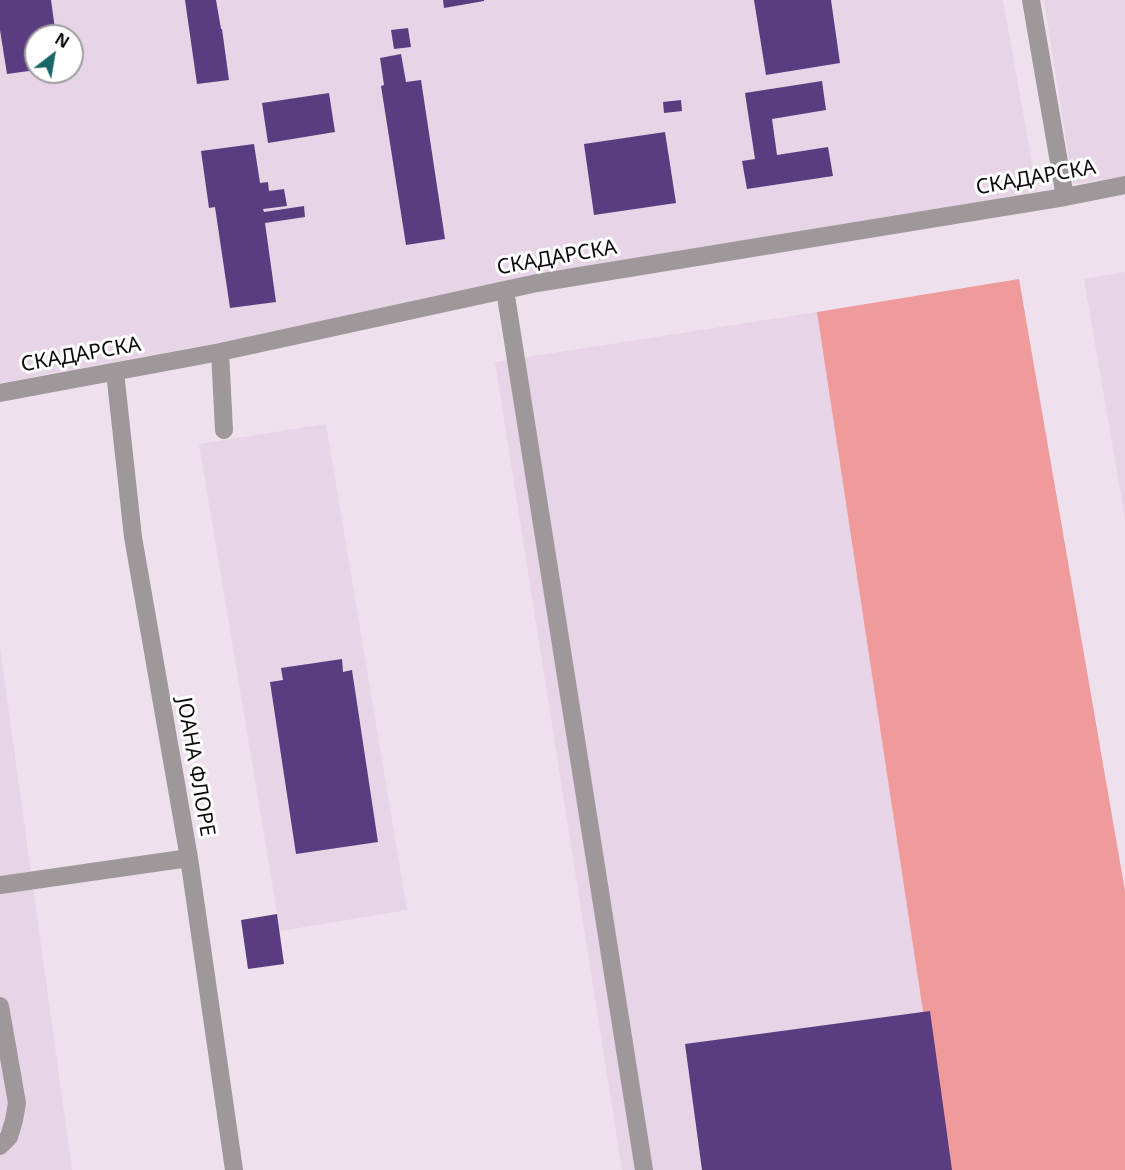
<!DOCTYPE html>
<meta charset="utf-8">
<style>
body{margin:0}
#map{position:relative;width:1125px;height:1170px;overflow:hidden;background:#eee1ed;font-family:"Noto Sans",sans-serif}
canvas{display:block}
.north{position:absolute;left:24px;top:24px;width:60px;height:60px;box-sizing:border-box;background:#fff;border:2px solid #9f9d9f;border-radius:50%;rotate:31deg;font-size:16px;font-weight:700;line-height:24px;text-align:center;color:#0e0a0e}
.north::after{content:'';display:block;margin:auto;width:21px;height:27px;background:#186668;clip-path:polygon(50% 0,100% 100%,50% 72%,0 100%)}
</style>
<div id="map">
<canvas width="1125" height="1170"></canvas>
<div class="north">N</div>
</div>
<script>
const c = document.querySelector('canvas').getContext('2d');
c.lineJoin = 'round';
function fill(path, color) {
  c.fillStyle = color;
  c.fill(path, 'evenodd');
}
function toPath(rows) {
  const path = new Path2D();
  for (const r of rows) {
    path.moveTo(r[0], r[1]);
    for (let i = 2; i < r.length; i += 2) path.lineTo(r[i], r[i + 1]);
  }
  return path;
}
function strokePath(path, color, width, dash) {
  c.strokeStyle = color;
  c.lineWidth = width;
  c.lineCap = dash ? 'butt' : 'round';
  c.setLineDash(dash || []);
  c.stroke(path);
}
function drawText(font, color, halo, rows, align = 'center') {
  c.font = font + ' "Noto Sans",sans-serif';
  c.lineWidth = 6;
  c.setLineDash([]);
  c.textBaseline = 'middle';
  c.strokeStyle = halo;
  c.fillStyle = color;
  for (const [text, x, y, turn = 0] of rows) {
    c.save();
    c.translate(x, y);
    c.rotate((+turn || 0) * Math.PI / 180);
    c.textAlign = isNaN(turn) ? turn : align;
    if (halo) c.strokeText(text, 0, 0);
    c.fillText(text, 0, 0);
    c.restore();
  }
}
fill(toPath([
 [0,0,1003,0,1037,191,0,383],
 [36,36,72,36,72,72,36,72],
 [1044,0,1125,0,1125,176,1073,184],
 [1125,272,1125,519,1084,279],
 [817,312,947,1170,622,1170,495,362],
 [326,424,407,910,280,931,199,444],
 [0,648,72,1170,0,1170]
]), '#e7d4e6');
fill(toPath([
 [1019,279,1125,891,1125,1170,947,1170,817,312]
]), '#f09b9b');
fill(toPath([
 [0,0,51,0,56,36,36,36,36,70,7,74,0,30],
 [185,0,216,0,221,29,222,29,229,80,197,84],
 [443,0,484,0,484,1,444,8],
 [754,0,831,0,840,63,766,75],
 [408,28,411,47,394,49,391,30],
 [401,54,406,82,421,80,445,239,406,245,381,86,384,85,380,58],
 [822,81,826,110,772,119,777,155,828,147,833,176,747,189,742,161,755,159,745,93],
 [329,93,335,132,268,143,262,103],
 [681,100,682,111,664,113,663,102],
 [665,132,676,203,594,215,584,144],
 [254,144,260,183,268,182,269,191,284,189,287,206,263,209,264,212,304,206,305,217,265,223,276,302,230,308,215,207,209,208,201,151],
 [342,659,343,672,352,670,378,842,296,854,270,682,283,680,281,668],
 [277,914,284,964,248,969,241,920],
 [930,1011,952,1170,702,1170,685,1044]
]), '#5a3d81');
strokePath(toPath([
 [1031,0,1065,197],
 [505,290,644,1170],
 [220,352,224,430],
 [115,372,133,537,189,858,234,1170],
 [0,393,220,352,537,283,1065,197,1125,185],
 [0,885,189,858],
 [0,1006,17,1103,14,1120,9,1137,0,1146]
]), '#9f989a', 18);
drawText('21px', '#0e0a0e', '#fff', [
 ["СКАДАРСКА",1036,178,-10],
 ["СКАДАРСКА",557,258,-10],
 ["СКАДАРСКА",81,355,-10],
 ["ЈОАНА ФЛОРЕ",195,767,80]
]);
</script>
